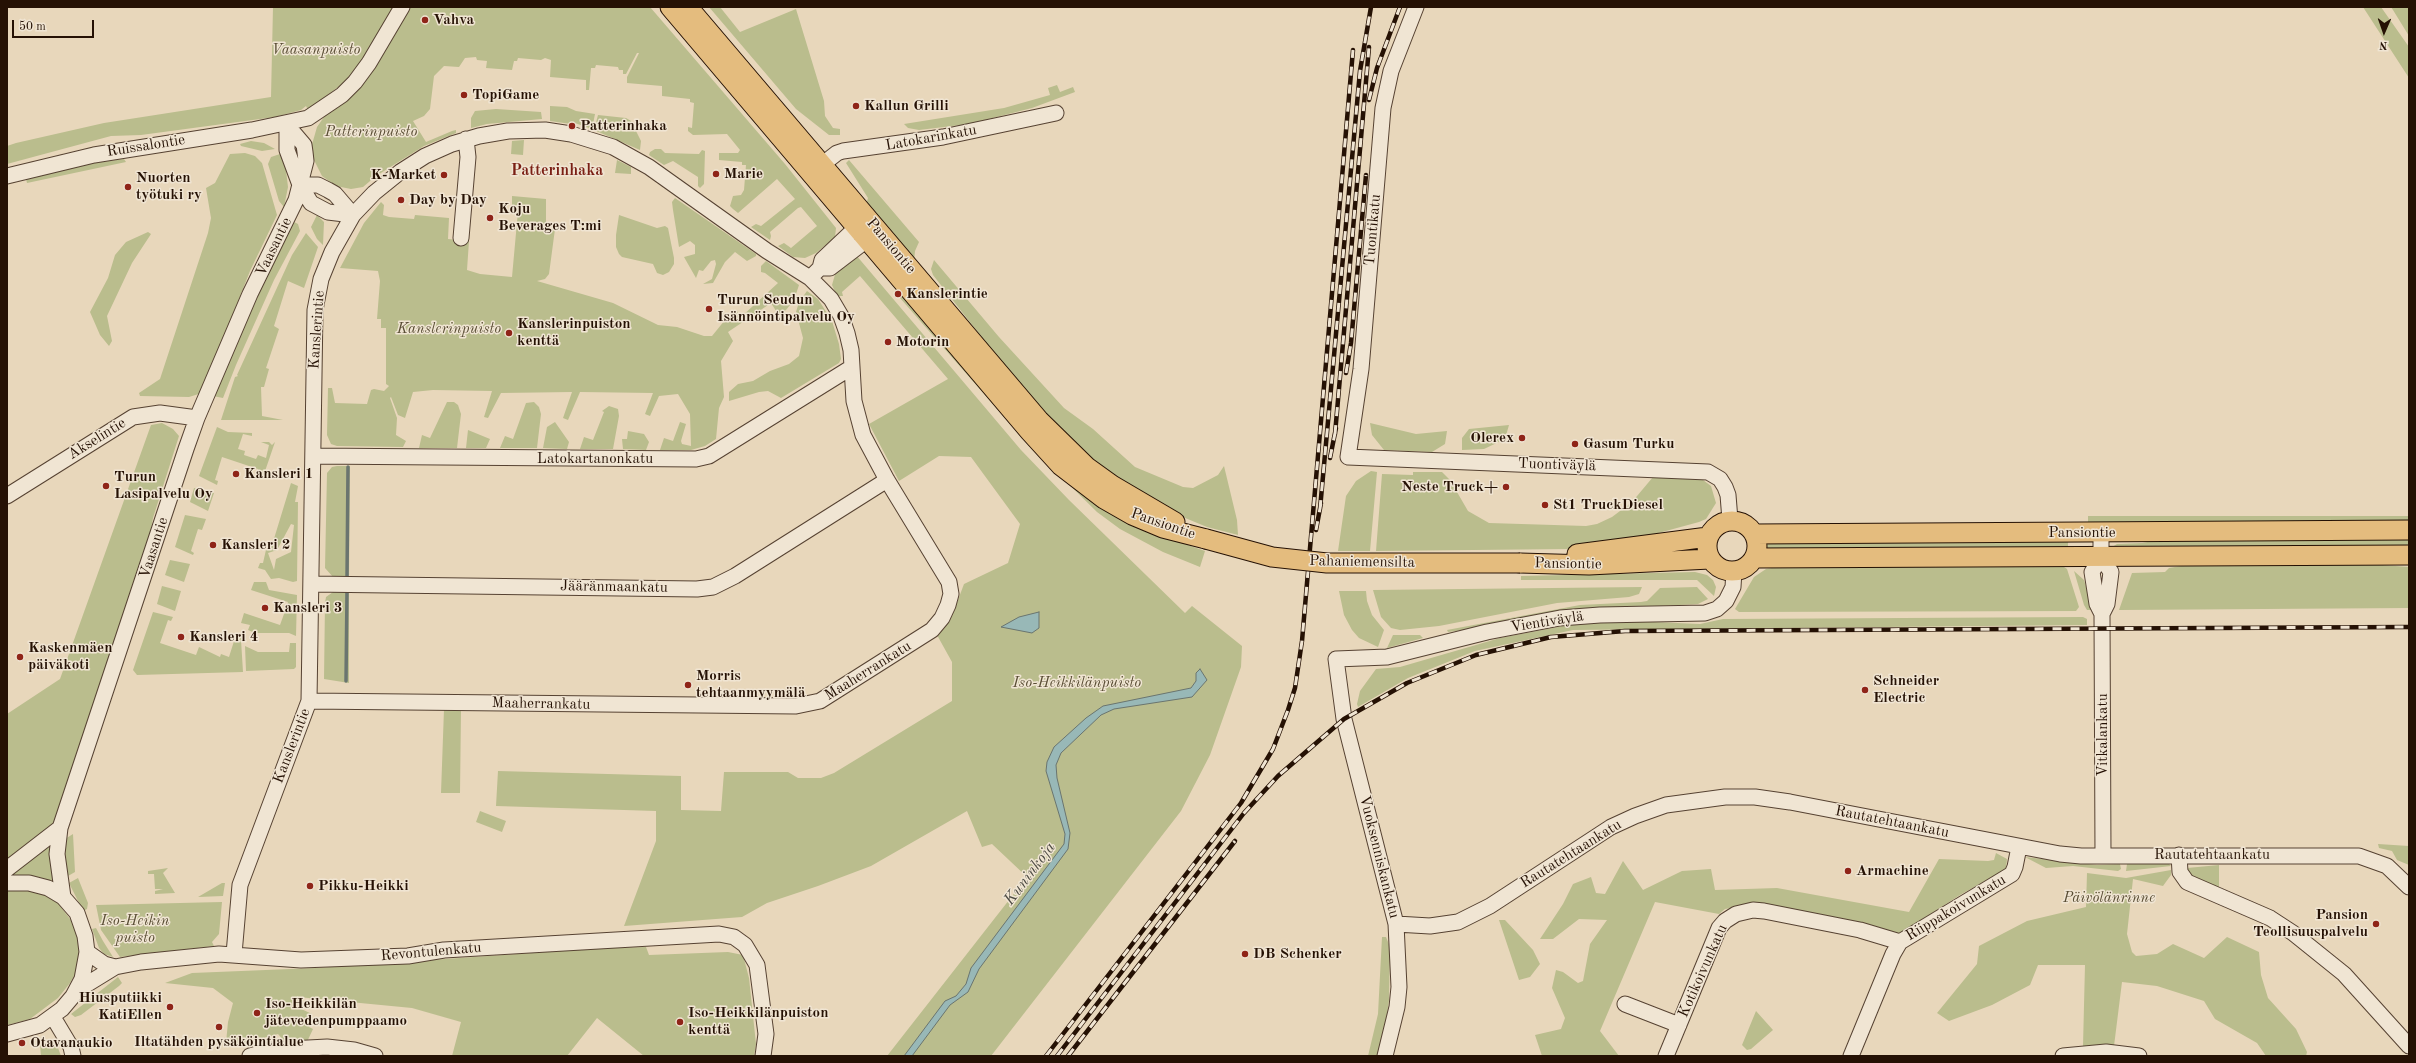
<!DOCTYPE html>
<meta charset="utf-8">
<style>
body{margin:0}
#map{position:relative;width:2416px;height:1063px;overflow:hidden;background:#e8d7bb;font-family:"Old Standard TT",serif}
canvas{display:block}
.frame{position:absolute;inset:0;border:8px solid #251104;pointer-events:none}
.north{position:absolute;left:2364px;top:12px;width:40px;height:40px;-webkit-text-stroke:3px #f0e5d3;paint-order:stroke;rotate:182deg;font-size:11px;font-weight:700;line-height:16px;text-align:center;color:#251104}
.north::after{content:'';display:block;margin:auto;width:14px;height:18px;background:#251104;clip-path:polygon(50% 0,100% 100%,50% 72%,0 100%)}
.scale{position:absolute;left:12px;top:20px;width:82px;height:18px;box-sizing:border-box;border:2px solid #251104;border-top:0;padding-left:5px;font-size:12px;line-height:14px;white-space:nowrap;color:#251104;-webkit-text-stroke:3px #f0e5d3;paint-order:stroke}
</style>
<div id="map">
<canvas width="2416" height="1063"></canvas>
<div class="frame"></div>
<div class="north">N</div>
<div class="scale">50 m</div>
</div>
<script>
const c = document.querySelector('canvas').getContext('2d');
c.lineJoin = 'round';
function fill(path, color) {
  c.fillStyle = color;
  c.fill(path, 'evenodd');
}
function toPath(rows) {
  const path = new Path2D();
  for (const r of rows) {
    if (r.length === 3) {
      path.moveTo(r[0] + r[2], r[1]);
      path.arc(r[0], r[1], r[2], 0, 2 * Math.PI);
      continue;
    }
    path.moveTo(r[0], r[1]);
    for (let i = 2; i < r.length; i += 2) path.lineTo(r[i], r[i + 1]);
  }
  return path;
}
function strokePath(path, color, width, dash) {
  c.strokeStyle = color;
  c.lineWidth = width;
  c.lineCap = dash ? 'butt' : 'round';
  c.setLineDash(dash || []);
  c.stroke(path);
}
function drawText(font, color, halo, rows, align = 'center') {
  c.font = font + ' "Old Standard TT",serif';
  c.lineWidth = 3;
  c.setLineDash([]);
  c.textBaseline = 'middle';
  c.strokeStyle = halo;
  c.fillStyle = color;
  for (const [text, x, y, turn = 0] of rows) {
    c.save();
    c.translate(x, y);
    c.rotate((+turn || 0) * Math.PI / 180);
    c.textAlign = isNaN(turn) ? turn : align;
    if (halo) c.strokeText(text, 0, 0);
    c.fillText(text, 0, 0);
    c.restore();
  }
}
fill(toPath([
 [273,7,393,7,365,57,350,78,308,110,306,106,301,110,275,117,141,135,111,136,7,164,7,146,16,143,104,123,271,97],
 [408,7,650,7,785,164,836,228,835,237,816,253,805,258,793,257,778,246,784,243,791,248,817,226,801,207,798,208,770,232,771,236,770,240,751,227,756,224,761,226,795,199,777,179,738,213,733,209,730,206,733,196,741,195,744,190,746,165,742,165,742,162,719,160,719,153,738,153,740,150,727,134,693,135,688,131,688,127,692,128,694,103,690,102,690,99,662,96,662,86,627,83,627,77,639,53,637,53,626,74,623,74,623,70,619,70,618,67,596,65,595,68,591,68,589,90,586,90,586,80,550,77,551,60,545,58,541,60,518,58,517,61,514,61,512,70,486,68,487,61,477,60,476,57,465,58,459,67,444,66,434,76,430,109,424,116,413,121,426,142,452,131,456,130,456,133,424,146,376,176,363,187,351,189,336,186,322,176,312,156,311,148,317,127,324,117,342,103,371,72],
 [709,7,720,7,740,32,796,9,824,101,825,116,833,128,840,129,840,135,829,135,796,109],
 [2363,7,2381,7,2409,47,2409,78],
 [2391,7,2409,7,2409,36,2393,10],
 [1057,85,1060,92,1073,87,1075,92,1032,108,969,124,919,130,908,128,904,124,1004,108,1050,95,1048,88],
 [550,106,567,107,576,111,595,114,592,129,572,122,571,124,550,121],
 [496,109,541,112,542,119,487,124,471,128,471,118,475,111],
 [598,115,626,118,631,121,641,141,640,150,594,130],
 [524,140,523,155,511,154,512,141],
 [251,141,264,143,275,149,262,151,241,146,240,144],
 [655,149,661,149,665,153,699,154,702,150,705,151,704,184,700,188,698,186,698,177,673,161,664,165,649,155,650,152],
 [245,153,255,156,262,163,277,215,250,271,202,393,189,397,140,396,139,393,160,379,208,233,211,218,206,188,215,183,230,154],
 [280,154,285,162,288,187,284,207,279,201,268,164,271,157],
 [124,159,126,162,27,183,26,179,87,164],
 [617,160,631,167,631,174,615,173],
 [849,160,919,242,915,251,914,262,866,205,868,198,846,163],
 [512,196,546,199,546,234,549,234,549,229,555,229,549,274,545,279,537,281,613,303,658,325,677,327,704,336,712,336,725,320,733,317,737,311,741,317,778,283,765,273,761,272,761,266,766,261,799,285,794,300,786,310,778,314,771,303,728,332,733,341,721,361,724,397,719,408,716,439,705,446,691,450,660,450,664,438,673,441,680,422,686,424,681,441,682,444,691,446,690,414,678,394,659,396,650,416,645,414,653,393,580,392,568,420,563,418,572,392,501,393,488,418,484,417,492,391,433,390,413,392,405,418,398,415,391,397,390,398,397,418,396,435,406,441,403,447,337,446,331,444,327,435,328,388,332,388,335,403,367,404,371,390,374,389,384,391,389,386,386,384,386,328,381,328,381,319,377,319,380,281,378,271,340,268,364,223,381,202,384,205,383,215,389,217,414,219,415,215,449,218,448,239,469,241,467,270,480,274,512,277,518,211,523,212,524,208,518,207,518,211,512,210],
 [675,198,756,254,756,256,747,261,735,252,725,262,713,283,703,284,712,279,716,264,715,260,711,261,703,271,699,270,696,278,684,257,695,254,695,245,690,241,679,247,673,210,672,202],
 [317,215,324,222,323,245,317,239,311,227],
 [619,215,657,228,665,226,668,228,674,258,674,264,669,272,663,275,657,273,653,264,622,257,619,254,616,247,616,235],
 [294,222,298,224,300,231,274,280,236,365,223,398,213,396,251,307],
 [148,232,151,234,132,263,107,316,112,341,109,346,100,335,90,312,108,278,115,255,126,242],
 [306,233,318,247,304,288,288,281,274,326,279,329,266,368,269,369,264,387,261,387,262,416,283,420,221,420,235,377,238,376,237,375,292,255],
 [856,255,1021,450,1069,500,1185,613,1192,606,1242,646,1241,667,1210,755,1181,811,991,1056,887,1056,1027,877,992,844,982,847,967,811,871,866,818,886,767,903,742,917,624,926,656,841,656,811,496,806,498,771,681,776,681,810,721,811,724,772,788,772,798,778,821,778,834,773,952,701,952,662,937,635,952,616,964,584,1008,563,1020,524,971,457,939,456,899,481,869,424,948,379,860,276,842,292,843,296,837,296,832,285,836,271],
 [934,260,999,337,1064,408,1093,429,1135,467,1183,487,1193,488,1218,475,1224,466,1237,520,1238,535,1207,527,1173,513,1109,474,1041,413,933,275,931,269],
 [807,291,818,299,832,321,839,344,841,359,839,363,781,398,768,391,759,392,729,401,729,392,738,384,753,381,770,371,789,364,799,356,803,338,796,312,799,302],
 [901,295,921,312,1134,526,1205,551,1200,567,1163,552,1120,529,1097,512,1027,443,900,298],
 [447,402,454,402,458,405,461,414,457,448,419,448,422,435,430,438],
 [534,402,539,407,541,414,537,448,500,448,505,436,513,439,526,403],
 [609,406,618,409,619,416,613,449,580,449,584,437,593,440,604,412,602,411],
 [555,422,569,442,567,449,543,448,547,427],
 [162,423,173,429,179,436,153,518,148,547,57,822,7,864,7,714,60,679,151,425],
 [1370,423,1416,434,1447,431,1445,444,1432,452,1384,450,1372,435],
 [1509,425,1505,439,1484,449,1462,450,1462,438,1469,429],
 [217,427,228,432,252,433,252,436,243,434,238,449,245,451,244,455,256,459,258,455,266,458,269,445,261,442,269,442,272,445,275,442,263,477,257,474,258,469,222,457,215,480,218,481,217,485,199,476],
 [468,430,490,439,486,448,466,448],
 [628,431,644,434,649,442,646,450,623,449,622,439,627,439],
 [337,466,350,466,349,578,333,577,325,568,327,473,332,467],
 [1371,471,1377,472,1370,551,1338,551,1346,496,1356,481],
 [1413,472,1442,472,1450,480,1468,511,1489,523,1586,526,1597,524,1612,517,1632,502,1653,477,1703,480,1711,486,1716,503,1706,519,1699,522,1640,538,1571,549,1376,551,1382,474,1413,475],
 [291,483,298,486,295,502,298,502,297,581,293,582,279,578,271,579,265,570,258,568,260,563,263,563,268,541,273,542],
 [291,524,294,525,291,552,276,559,274,570,268,553,277,550],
 [194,488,214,493,208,511,190,502],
 [185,515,206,519,202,530,198,529,191,551,194,553,193,555,175,547],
 [2088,516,2409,516,2409,524,2088,526],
 [2409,538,2409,549,2112,547,2117,544,2142,543,2159,540],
 [1765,541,2068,541,2068,550,1765,550],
 [170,560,190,564,184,582,165,575],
 [2193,564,2369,564,2409,567,2409,608,2119,610,2132,573,2165,572,2169,568],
 [2061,565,2067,569,2079,607,2076,611,1739,612,1735,609,1754,577,1766,569,1778,567],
 [2074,571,2084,580,2093,610,2087,610,2084,605],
 [1695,572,1707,575,1713,580,1716,587,1714,596,1697,580,1521,580,1521,576],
 [254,582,266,582,269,590,297,595,296,636,289,633,255,633,248,630,250,625,241,623,244,613,280,625,284,614,288,602,251,590],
 [162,586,181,591,175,611,157,604],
 [1642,587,1639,594,1629,597,1557,603,1439,626,1400,630,1391,628,1381,617,1373,590],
 [1697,587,1708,599,1698,604,1642,607,1448,632,1447,630,1580,605,1641,602,1647,601,1660,588],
 [1339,591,1366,591,1367,601,1372,615,1384,630,1378,647,1359,638,1352,630,1344,615],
 [333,592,349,592,349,683,324,679,325,603,326,597],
 [153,612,173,617,171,621,168,620,160,643,196,655,199,647,220,657,221,654,229,657,235,638,238,640,243,636,241,640,243,672,137,675,133,670],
 [2083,617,2087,619,2087,625,1573,630,1475,651,1408,678,1358,707,1357,704,1360,691,1376,669,1400,667,1500,638,1574,624,1631,621,1700,624,1723,619],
 [1393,635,1420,635,1423,638,1387,648],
 [290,643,296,643,296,667,294,669,246,671,245,646,258,652,289,652],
 [444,709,461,709,460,793,441,793],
 [480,811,506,821,502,832,476,822],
 [73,834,75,872,68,876,65,875,63,863,65,839],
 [52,840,50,851,53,882,38,877,7,875],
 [2378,844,2409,846,2409,865,2397,860,2392,851,2379,848],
 [1996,853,2007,859,2006,869,1960,895,1901,933,1891,933,1750,905,1725,909,1719,914,1655,902,1600,1031,1619,1056,1542,1056,1535,1035,1561,1029,1565,1018,1552,988,1556,970,1563,972,1578,983,1583,981,1590,944,1607,920,1579,919,1553,939,1540,939,1563,904,1573,884,1591,877,1596,893,1605,894,1623,861,1643,890,1682,871,1711,869,1715,890,1777,888,1909,912,1939,859,1988,861,1994,860],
 [2025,857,2097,865,2120,864,2121,869,2118,871,2073,866,2046,868],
 [2168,863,2171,866,2126,871,2127,864],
 [2219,865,2219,890,2192,877,2187,868],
 [168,868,163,873,175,893,155,894,155,891,163,889,155,889,154,874,148,874,148,871],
 [2171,870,2171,875,2163,886,2133,879,2127,934,2132,952,2136,956,2157,954,2173,944,2204,958,2227,937,2259,952,2261,975,2268,998,2296,1029,2307,1052,2306,1056,2266,1056,2257,1043,2215,1019,2204,1001,2157,986,2122,982,2114,1046,2083,1046,2085,965,2038,965,2030,985,1992,1005,1949,1021,1937,1013,1977,964,1979,946,2027,921,2086,907,2087,873,2126,878],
 [78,878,88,903,87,909,83,911,69,883],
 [222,883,225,883,223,896,198,897],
 [19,888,39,892,58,903,73,923,79,939,80,955,77,971,70,983,58,998,30,1019,7,1025,7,889],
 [222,902,219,934,212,942,214,946,120,957,101,930,96,905],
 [1499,920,1505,920,1533,950,1540,964,1530,977,1519,980],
 [96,928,103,941,113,957,104,954,99,948,92,929],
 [1382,937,1386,937,1390,947,1389,1000,1385,1029,1377,1056,1368,1056,1378,1014],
 [646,947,649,955,728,952,743,955,749,978,756,1044,754,1056,644,1056,597,1018,567,1056,452,1056,461,1022,412,1008,298,997,297,1007,312,1014,309,1027,313,1029,306,1044,286,1043,278,1034,228,1047,226,1043,228,1022,233,1003,213,988,165,983,192,973,315,968,604,948],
 [118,977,122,983,119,986,81,1015,75,1017,71,1014],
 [1756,1011,1773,1030,1751,1049,1747,1050,1742,1045],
 [55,1040,61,1056,41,1056,40,1045]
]), '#babd8d');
const water = toPath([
 [1039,612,1039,628,1032,633,1001,627,1019,617,1039,612],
 [1200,669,1207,680,1192,697,1114,709,1101,715,1061,753,1056,765,1057,778,1070,833,1068,849,979,969,968,992,950,1005,912,1056,904,1056,945,1001,956,996,966,984,971,968,1064,844,1065,834,1046,771,1047,762,1054,747,1086,718,1103,706,1191,688,1196,681,1196,673,1200,669]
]);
fill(water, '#98b8b7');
strokePath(water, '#6a756f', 1);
strokePath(toPath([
 [347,578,348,467],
 [346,681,347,591,351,591]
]), '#6a756f', 3.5);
const minor = toPath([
 [1416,7,1391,71,1383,108,1361,369,1348,457,1708,472,1720,479,1725,487,1728,495,1730,520],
 [287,125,287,150,300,185,311,203,328,212,353,215],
 [814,171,837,153,843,151,943,137,1056,113],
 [7,176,94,155,252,130,308,118,342,95,355,82,369,63,402,7],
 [300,185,318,185,328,190,335,194,353,215],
 [461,238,468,157,466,139],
 [810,278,820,268,822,260,858,226,873,225,868,239,830,268,820,268],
 [313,456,696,459,709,456,852,367],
 [7,496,133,417,160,413,197,418],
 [2101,532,2101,557,2092,572,2097,604,2102,614],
 [2101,557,2111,572,2107,604,2102,614,2103,856],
 [311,584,697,589,713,587,735,576,887,480],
 [2179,855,2180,872,2187,882,2270,918,2293,933,2344,974,2409,1046],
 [7,869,60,828],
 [7,883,29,883,48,888,63,897,77,913,85,936,87,952,82,979,73,996,62,1009,40,1025,7,1034],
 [63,897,57,854,60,828,186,449,197,418,250,294,296,200,306,161,305,152,304,145,287,125],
 [1396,924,1430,926,1458,922,1490,906,1611,827,1635,816,1666,805,1725,797,1755,797,1790,802,2060,854,2081,856,2359,856,2387,866,2409,887],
 [87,952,104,964,115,967],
 [234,954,240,885,309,701,315,310,321,279,332,252,353,215,374,193,400,172,425,156,452,144,479,136,508,131,545,130,571,134,613,147,649,167,767,251,810,278,831,299,841,316,847,333,851,350,854,401,863,435,887,480,949,582,951,594,948,605,942,618,932,630,820,701,796,706,309,701],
 [76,991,115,967,141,962,219,954,301,960,408,956,444,950,719,934,734,937,745,945,757,965,766,1034,763,1056],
 [1625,1004,1679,1025],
 [53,1017,71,1047,73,1056],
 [250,1056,271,1050,327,1047,354,1050,375,1056],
 [1385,1056,1397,1007,1399,987,1396,924,1344,719,1336,659,1387,657,1487,632,1560,618,1600,615,1705,613,1717,609,1726,601,1733,587,1734,571],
 [1666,1056,1719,928,1725,921,1736,914,1753,910,1764,911,1860,930,1900,942],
 [1851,1056,1893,954,1900,942,2012,874,2015,867,2019,847],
 [2063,1056,2106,1052,2139,1056]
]);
const major = toPath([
 [670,7,1030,432,1061,466,1104,499,1132,515,1163,528,1206,539],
 [688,7,1039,420,1087,467,1112,485,1175,522],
 [1732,546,25],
 [1754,534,2409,530],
 [1577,554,1708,537],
 [1755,558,2409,555],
 [1520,563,1589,565,1710,559]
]);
strokePath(minor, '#564232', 17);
strokePath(major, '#251104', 21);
strokePath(minor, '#f0e5d3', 15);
strokePath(major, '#e4bc7e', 19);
const rail = toPath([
 [1369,100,1377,68,1400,7],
 [1346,373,1351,343,1366,175],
 [1335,434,1369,47],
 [1330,458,1336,428],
 [1320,509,1360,71,1371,7],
 [1316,530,1321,503],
 [1046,1056,1241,803,1273,749,1288,710,1295,688,1302,641,1353,50],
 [1057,1056,1244,813,1278,776,1344,719,1407,683,1476,655,1551,637,1625,631,2409,627],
 [1068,1056,1235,841]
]);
strokePath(rail, '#251104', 4.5);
strokePath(rail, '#f0e5d3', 3, [9]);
const majorBridge = toPath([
 [1206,539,1272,557,1327,563,1520,563]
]);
strokePath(majorBridge, '#251104', 21, []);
strokePath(majorBridge, '#e4bc7e', 19);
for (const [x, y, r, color] of [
 [425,20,4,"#8f2418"],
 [464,95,4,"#8f2418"],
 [856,106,4,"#8f2418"],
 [572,126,4,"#8f2418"],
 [716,174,4,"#8f2418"],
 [444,175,4,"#8f2418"],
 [128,187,4,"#8f2418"],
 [401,200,4,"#8f2418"],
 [490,218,4,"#8f2418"],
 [898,294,4,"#8f2418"],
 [709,309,4,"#8f2418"],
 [509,333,4,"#8f2418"],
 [888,342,4,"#8f2418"],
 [1522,438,4,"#8f2418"],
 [1575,444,4,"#8f2418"],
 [236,474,4,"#8f2418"],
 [106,486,4,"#8f2418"],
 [1506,487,4,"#8f2418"],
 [1545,505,4,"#8f2418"],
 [213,545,4,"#8f2418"],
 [265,608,4,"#8f2418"],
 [181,637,4,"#8f2418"],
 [20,657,4,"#8f2418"],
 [688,685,4,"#8f2418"],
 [1865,690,4,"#8f2418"],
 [1848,871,4,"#8f2418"],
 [310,886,4,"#8f2418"],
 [2376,924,4,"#8f2418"],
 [1245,954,4,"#8f2418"],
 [170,1007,4,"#8f2418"],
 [257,1013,4,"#8f2418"],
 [680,1022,4,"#8f2418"],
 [219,1027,4,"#8f2418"],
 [22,1043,4,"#8f2418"]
]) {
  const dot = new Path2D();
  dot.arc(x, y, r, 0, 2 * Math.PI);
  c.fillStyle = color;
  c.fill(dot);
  strokePath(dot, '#f0e5d3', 1.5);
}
drawText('bold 15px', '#251104', '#f0e5d3', [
 ["Vahva",433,20],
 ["TopiGame",472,95],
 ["Kallun Grilli",864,106],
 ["Patterinhaka",580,126],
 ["Marie",724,174],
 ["K-Market",436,175,"right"],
 ["Nuorten",136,178],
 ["työtuki ry",136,195],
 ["Day by Day",409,200],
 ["Koju",498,209],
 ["Beverages T:mi",498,226],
 ["Kanslerintie",906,294],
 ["Turun Seudun",717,300],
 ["Isännöintipalvelu Oy",717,317],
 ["Kanslerinpuiston",517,324],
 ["kenttä",517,341],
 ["Motorin",896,342],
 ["Olerex",1514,438,"right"],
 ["Gasum Turku",1583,444],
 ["Kansleri 1",244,474],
 ["Turun",114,477],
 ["Lasipalvelu Oy",114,494],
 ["Neste Truck+",1498,487,"right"],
 ["St1 TruckDiesel",1553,505],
 ["Kansleri 2",221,545],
 ["Kansleri 3",273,608],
 ["Kansleri 4",189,637],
 ["Kaskenmäen",28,648],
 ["päiväkoti",28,665],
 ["Morris",696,676],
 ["tehtaanmyymälä",696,693],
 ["Schneider",1873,681],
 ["Electric",1873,698],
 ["Armachine",1856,871],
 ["Pikku-Heikki",318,886],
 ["Pansion",2368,915,"right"],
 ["Teollisuuspalvelu",2368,932,"right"],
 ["DB Schenker",1253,954],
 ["Hiusputiikki",162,998,"right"],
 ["KatiEllen",162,1015,"right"],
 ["Iso-Heikkilän",265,1004],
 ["jätevedenpumppaamo",265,1021],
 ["Iso-Heikkilänpuiston",688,1013],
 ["kenttä",688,1030],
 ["Iltatähden pysäköintialue",219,1042,"center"],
 ["Otavanaukio",30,1043]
], 'left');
drawText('italic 15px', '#594d34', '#f0e5d3', [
 ["Vaasanpuisto",316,50],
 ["Patterinpuisto",371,132],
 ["Kanslerinpuisto",449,329],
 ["Iso-Heikkilänpuisto",1077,683],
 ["Päivölänrinne",2109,898],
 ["Iso-Heikin",135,921],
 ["puisto",135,938]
]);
drawText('15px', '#251104', '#f0e5d3', [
 ["Latokarinkatu",931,138,-10],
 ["Ruissalontie",146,146,-9],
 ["Tuontikatu",1373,230,-85],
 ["Pansiontie",891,246,50],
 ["Vaasantie",274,247,-64],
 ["Kanslerintie",317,330,-86],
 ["Akselintie",97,439,-32],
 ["Latokartanonkatu",595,459],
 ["Tuontiväylä",1557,465,2],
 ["Pansiontie",1163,524,19],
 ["Pansiontie",2082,533],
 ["Vaasantie",154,548,-72],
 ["Pahaniemensilta",1362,562,1],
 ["Pansiontie",1568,564,1],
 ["Jääränmaankatu",614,587,1],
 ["Vientiväylä",1547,622,-9],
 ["Maaherrankatu",868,671,-32],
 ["Maaherrankatu",541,704,1],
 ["Vitkalankatu",2103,735,-90],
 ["Kanslerintie",292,746,-69],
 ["Rautatehtaankatu",1892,822,11],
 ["Rautatehtaankatu",1571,854,-32],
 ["Rautatehtaankatu",2212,855],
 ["Vuoksenniskankatu",1379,857,76],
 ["Riippakoivunkatu",1956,908,-31],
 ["Revontulenkatu",431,952,-5],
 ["Kotikoivunkatu",1703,971,-66]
]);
drawText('bold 16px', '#7a1f14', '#f0e5d3', [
 ["Patterinhaka",557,171]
]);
drawText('italic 16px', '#4d4b43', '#f0e5d3', [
 ["Kuninkoja",1030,874,-53]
]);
</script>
